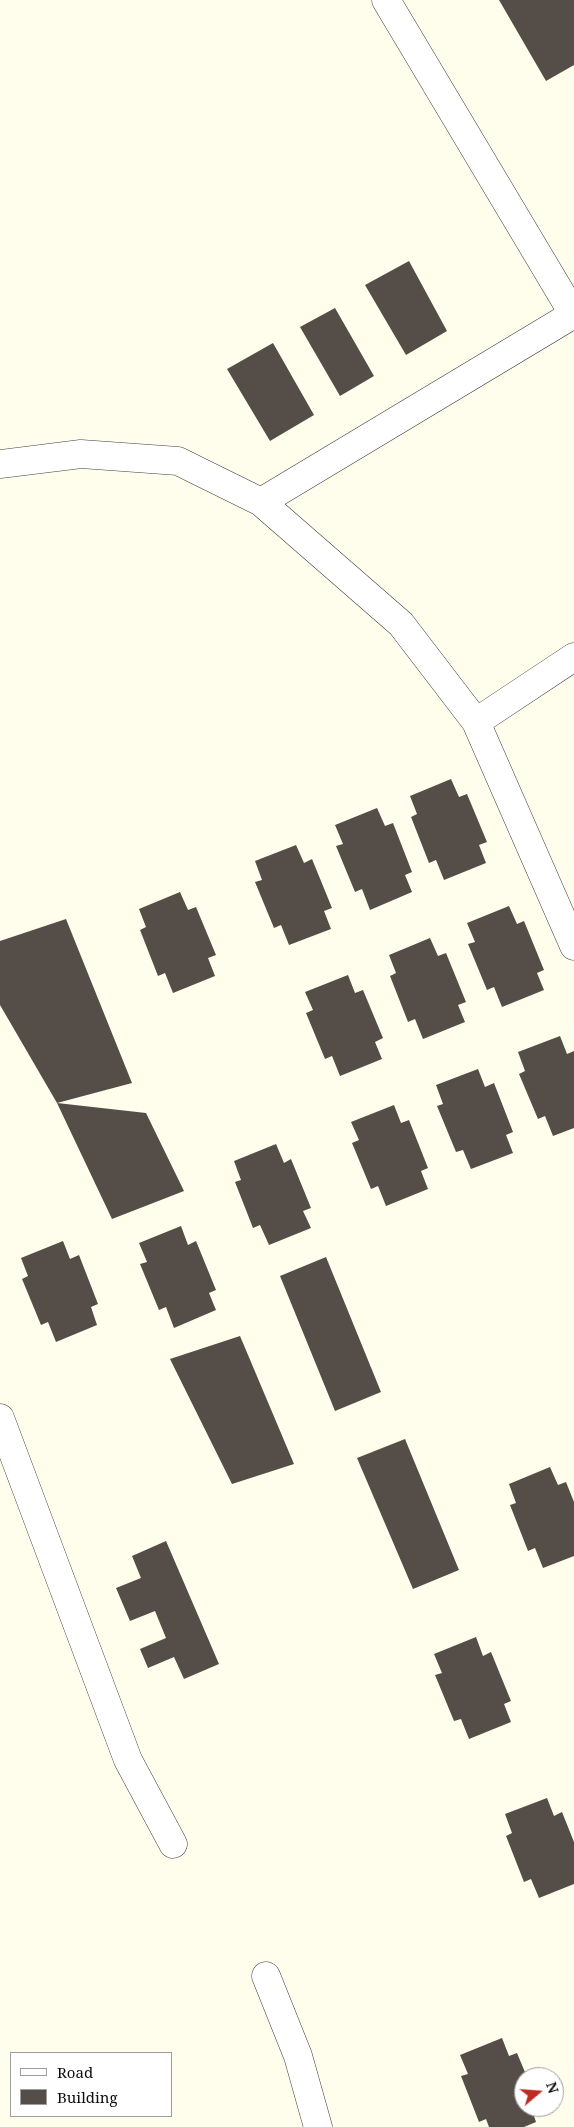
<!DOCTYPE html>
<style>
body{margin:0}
#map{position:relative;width:574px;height:2127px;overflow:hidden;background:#fffdeb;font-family:"Noto Serif",serif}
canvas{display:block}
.legend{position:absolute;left:10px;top:2052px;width:162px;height:65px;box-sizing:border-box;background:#fff;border:1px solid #9e9e9e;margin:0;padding:6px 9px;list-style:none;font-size:15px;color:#0c0c0c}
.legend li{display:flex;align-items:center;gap:10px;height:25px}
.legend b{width:25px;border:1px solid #9e9e9e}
.north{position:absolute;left:514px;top:2067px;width:50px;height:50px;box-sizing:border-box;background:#fff;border:1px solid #9e9e9e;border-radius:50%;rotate:72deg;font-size:14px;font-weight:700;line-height:20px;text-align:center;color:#0c0c0c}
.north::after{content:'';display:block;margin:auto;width:18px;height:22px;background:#bd2b22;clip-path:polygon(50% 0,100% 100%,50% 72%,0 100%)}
</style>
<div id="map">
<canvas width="574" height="2127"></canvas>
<ul class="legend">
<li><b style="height:6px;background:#fff"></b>Road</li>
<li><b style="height:14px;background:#554e48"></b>Building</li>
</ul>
<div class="north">N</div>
</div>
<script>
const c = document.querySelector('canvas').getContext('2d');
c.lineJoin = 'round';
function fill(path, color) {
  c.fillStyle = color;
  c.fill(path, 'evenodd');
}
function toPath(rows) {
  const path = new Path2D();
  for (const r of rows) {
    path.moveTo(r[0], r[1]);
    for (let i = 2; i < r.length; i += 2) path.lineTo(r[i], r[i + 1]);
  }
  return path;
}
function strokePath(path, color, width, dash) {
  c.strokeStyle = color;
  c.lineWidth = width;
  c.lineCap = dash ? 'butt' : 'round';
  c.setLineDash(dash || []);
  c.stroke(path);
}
fill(toPath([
 [499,0,574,0,574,65,546,81],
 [409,261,447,331,406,355,365,285],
 [335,308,374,376,340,396,300,327],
 [273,343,314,415,270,441,227,369],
 [451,779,459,797,467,794,487,842,479,845,486,863,444,880,436,860,429,863,411,817,417,814,410,796],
 [377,808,385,826,393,823,412,872,405,875,412,892,370,910,362,889,355,892,336,846,343,844,335,825],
 [296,845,304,863,312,859,332,908,324,911,331,929,289,945,281,925,274,928,255,882,262,880,255,861],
 [180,892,188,910,196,907,216,955,208,958,215,976,173,993,165,973,158,976,140,930,146,927,139,909],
 [509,906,517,924,524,921,544,970,537,973,544,990,502,1007,494,987,487,990,468,944,475,942,467,923],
 [66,919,132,1083,57,1103,146,1113,184,1191,112,1219,57,1103,0,1005,0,941],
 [430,938,438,956,446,953,466,1002,458,1005,465,1022,423,1039,415,1019,408,1022,390,976,396,973,389,955],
 [348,975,355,993,363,990,383,1038,375,1042,382,1059,340,1076,332,1056,325,1059,306,1013,313,1010,305,992],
 [560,1036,567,1054,574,1051,574,1128,553,1136,545,1116,538,1119,519,1074,525,1071,518,1052],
 [478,1069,485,1087,494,1083,513,1132,506,1135,513,1153,471,1169,463,1150,456,1152,437,1106,443,1104,436,1085],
 [394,1105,401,1123,409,1120,428,1168,421,1171,428,1189,386,1206,378,1186,371,1189,352,1143,359,1140,351,1122],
 [276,1144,284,1163,291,1159,311,1208,303,1211,311,1228,269,1245,260,1225,253,1228,235,1182,241,1180,234,1161],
 [181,1226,188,1245,196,1241,216,1290,209,1293,216,1310,174,1328,166,1307,159,1310,140,1264,147,1262,139,1243],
 [63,1241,70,1259,79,1255,98,1304,91,1307,97,1325,56,1342,48,1322,41,1325,22,1279,28,1276,21,1258],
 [326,1257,381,1392,335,1411,280,1276],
 [240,1336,294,1464,232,1484,170,1359],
 [405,1439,459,1570,413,1589,357,1458],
 [550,1467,558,1485,566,1482,574,1502,574,1556,543,1568,535,1548,528,1551,510,1505,516,1503,509,1484],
 [166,1541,219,1664,184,1679,174,1657,148,1668,140,1649,166,1638,155,1611,130,1621,116,1588,141,1578,132,1556],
 [476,1637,483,1656,491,1652,511,1701,504,1704,511,1722,469,1739,461,1719,454,1721,435,1675,442,1673,434,1654],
 [547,1798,554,1816,562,1812,574,1842,574,1884,539,1898,531,1879,524,1882,506,1836,512,1833,505,1814],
 [502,2038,509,2056,517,2053,527,2077,524,2077,524,2107,531,2107,536,2122,524,2127,489,2127,486,2119,479,2122,461,2076,468,2074,460,2055]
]), '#554e48');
const street = toPath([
 [386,0,574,315],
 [0,464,81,454,178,461,261,502,401,624,476,722,574,946],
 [261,502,574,314],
 [476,722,574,657],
 [0,1418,128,1760,173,1844],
 [266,1976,298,2056,318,2127]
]);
strokePath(street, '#3f3f3f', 29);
strokePath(street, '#fff', 28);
</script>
